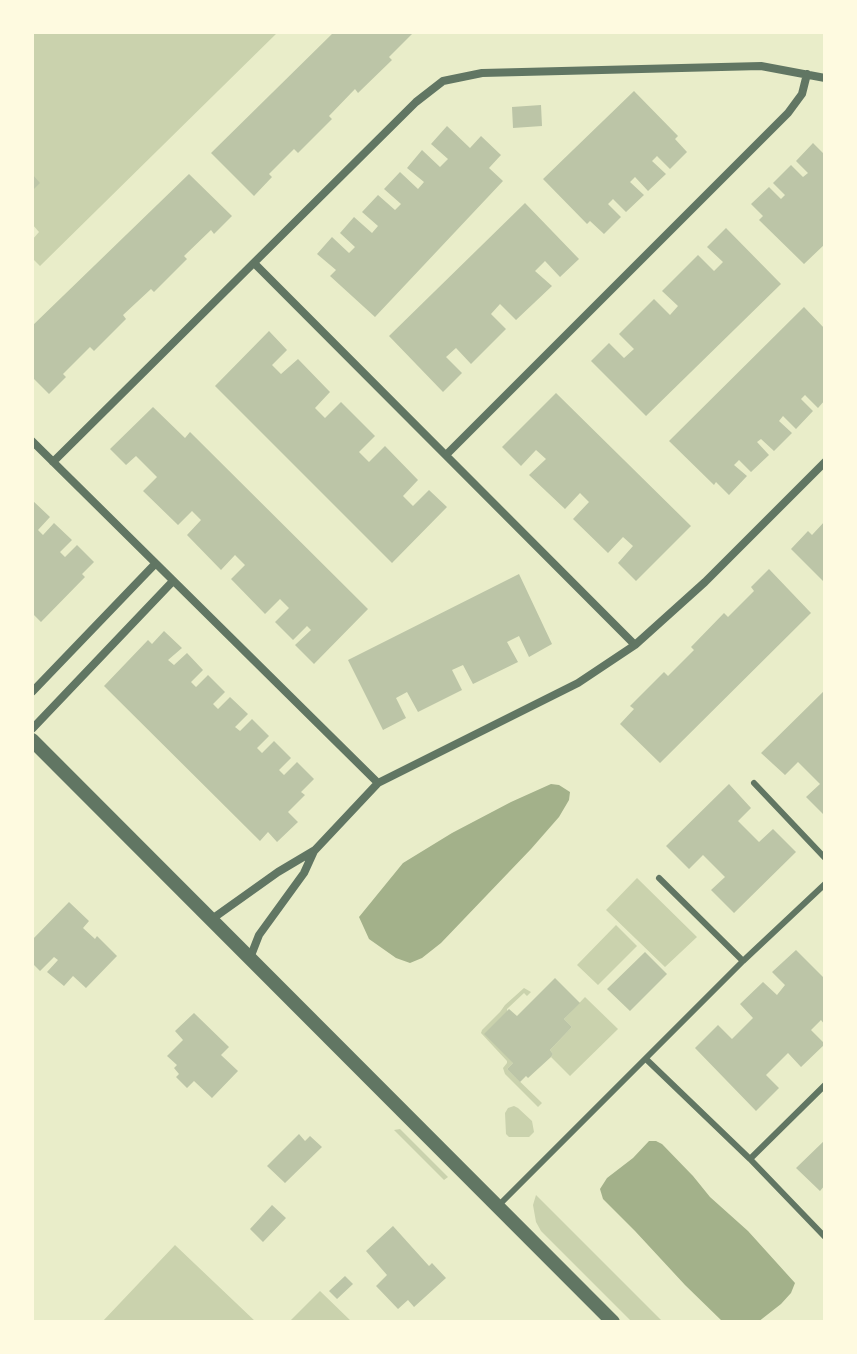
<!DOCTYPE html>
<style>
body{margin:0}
#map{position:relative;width:857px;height:1354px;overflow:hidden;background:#e9edc9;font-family:Cabin,sans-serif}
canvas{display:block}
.frame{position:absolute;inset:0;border:34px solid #fefae0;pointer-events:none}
</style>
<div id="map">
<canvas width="857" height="1354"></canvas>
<div class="frame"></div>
</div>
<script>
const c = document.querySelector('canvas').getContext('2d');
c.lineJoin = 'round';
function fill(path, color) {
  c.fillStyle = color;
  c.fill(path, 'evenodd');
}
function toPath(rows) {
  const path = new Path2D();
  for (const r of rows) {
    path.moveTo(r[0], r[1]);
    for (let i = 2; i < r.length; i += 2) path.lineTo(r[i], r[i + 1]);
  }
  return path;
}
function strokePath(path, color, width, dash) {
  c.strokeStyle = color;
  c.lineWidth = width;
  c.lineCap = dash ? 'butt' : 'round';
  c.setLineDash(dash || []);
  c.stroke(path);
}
fill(toPath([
 [32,32,278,32,40,266,32,258,32,240,39,232,32,224],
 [637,878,697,937,665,967,606,910],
 [616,925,637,946,598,985,577,965],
 [524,988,531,992,527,996,524,993,507,1009,513,1063,507,1069,542,1103,538,1107,505,1074,503,1068,507,1063,507,1061,481,1033,482,1030,500,1012,505,1005],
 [585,997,618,1029,570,1076,551,1057,553,1054,550,1050,572,1027,564,1019],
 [514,1106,518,1108,532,1121,534,1132,529,1137,509,1137,506,1134,505,1113,508,1108],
 [400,1129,448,1177,444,1180,394,1130],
 [536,1195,663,1322,632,1322,541,1231,536,1222,533,1205],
 [175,1245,256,1322,102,1322],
 [320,1291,352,1322,289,1322]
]), '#cad2ad');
fill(toPath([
 [551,784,559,785,570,792,569,800,559,817,531,849,441,943,422,958,410,963,396,958,369,939,359,917,403,863,452,833,511,802],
 [649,1141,656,1141,662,1144,693,1176,710,1197,748,1231,795,1283,791,1293,781,1304,758,1322,723,1322,685,1285,635,1231,603,1199,600,1189,607,1178,633,1158]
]), '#a3b18a');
fill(toPath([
 [334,32,414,32,389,57,392,60,358,93,355,89,329,116,332,119,298,153,294,149,269,174,272,177,254,196,211,153],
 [634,91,678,136,675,139,687,152,670,169,657,156,652,161,666,174,648,191,635,177,630,182,644,195,626,212,613,199,608,204,621,217,604,234,590,221,587,224,543,179],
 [541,105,542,126,513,128,512,107],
 [447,126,470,148,481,136,501,155,489,168,503,181,375,317,330,276,336,270,317,254,332,237,349,253,355,247,340,233,354,217,372,233,378,226,362,212,378,195,395,210,401,204,384,189,400,172,418,189,424,182,407,168,422,150,440,167,448,159,431,144],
 [813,143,825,155,825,244,804,264,759,220,763,216,751,204,769,187,781,199,785,195,773,183,791,165,803,177,808,173,796,161],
 [32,174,40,183,32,191],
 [189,174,232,216,214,234,211,230,184,256,187,259,154,292,151,289,123,315,126,319,94,351,90,347,63,374,66,377,49,394,32,377,32,326],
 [525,203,579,259,560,277,545,261,535,271,552,286,516,320,500,304,491,314,506,329,471,364,456,348,446,357,462,373,443,392,389,336],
 [726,228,781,284,646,416,591,361,609,343,624,358,634,349,619,334,654,299,670,315,678,306,662,291,698,255,714,271,723,262,707,247],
 [804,307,825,329,825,375,823,377,825,380,825,400,818,408,805,395,801,399,813,411,796,429,783,416,779,421,792,433,774,451,761,439,757,442,769,455,751,472,739,460,734,465,747,476,729,495,716,482,714,485,669,441],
 [269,331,287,350,272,365,281,374,298,359,330,392,315,408,325,418,341,402,375,436,359,452,369,462,385,446,418,480,403,496,413,506,429,490,447,507,392,563,215,386],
 [556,393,691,526,636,581,618,563,633,546,623,537,608,553,573,519,589,502,580,493,565,509,529,475,546,459,536,450,521,466,502,447],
 [153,407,185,438,190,432,368,609,314,664,295,645,311,630,307,626,293,640,275,622,289,608,280,599,265,614,231,579,245,565,235,555,221,570,187,535,201,520,192,511,178,525,143,491,157,477,136,456,126,465,110,449],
 [32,500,50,517,38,530,43,535,54,523,72,540,60,552,65,557,77,545,94,562,82,574,85,577,41,622,32,613],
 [825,521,825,583,791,549,808,531,812,535],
 [769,569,811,613,660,763,620,724,634,709,630,706,664,672,668,676,694,650,691,647,724,613,728,617,754,591,751,587],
 [519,574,552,644,529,657,519,636,507,642,518,662,473,684,463,665,452,670,462,690,418,712,407,692,396,698,406,718,383,730,348,660],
 [164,631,182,648,168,660,174,665,187,653,203,670,191,682,196,687,208,675,225,692,213,704,218,709,230,697,248,714,235,727,240,731,252,719,269,736,257,748,262,753,274,741,291,758,279,770,284,775,297,762,314,779,301,792,305,795,288,812,298,822,277,842,268,832,260,841,104,686,148,640,152,644],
 [825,690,825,816,806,797,820,784,798,762,785,775,761,753],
 [729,784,751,808,738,821,759,842,773,829,796,852,734,913,711,890,725,877,703,855,689,869,666,846],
 [69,902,89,921,83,928,95,939,97,936,117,956,86,988,73,976,64,986,47,972,58,960,54,957,40,971,32,963,32,940],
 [796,950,825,979,825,1025,821,1020,811,1030,825,1044,801,1067,788,1053,766,1075,779,1088,756,1111,695,1048,718,1025,732,1039,753,1018,740,1004,763,982,777,995,785,985,772,972],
 [645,952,667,974,630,1011,607,989],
 [555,978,580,1003,564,1019,572,1027,550,1050,553,1054,551,1057,528,1078,526,1076,520,1082,507,1069,513,1063,484,1034,509,1009,517,1016],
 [194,1013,229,1047,221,1055,238,1071,212,1098,194,1081,187,1088,176,1077,179,1074,174,1068,177,1065,167,1056,183,1040,175,1031],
 [299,1134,305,1141,310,1136,322,1147,285,1183,267,1166],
 [825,1140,825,1185,820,1191,796,1168],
 [272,1205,286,1218,263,1242,250,1229],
 [393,1226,429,1266,432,1263,446,1278,414,1307,408,1300,398,1309,376,1286,387,1275,366,1251],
 [345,1276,353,1284,337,1299,329,1291]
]), '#bcc5a7');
strokePath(toPath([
 [754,783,825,858],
 [659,878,743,961],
 [646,1059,750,1159,825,1237],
 [750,1159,825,1085],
 [498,1206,743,961,825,884]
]), '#617663', 6);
strokePath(toPath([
 [254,263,635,645],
 [32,441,378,783],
 [446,455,788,113,802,94,807,74],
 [53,462,416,102,443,81,482,73,761,66,825,78],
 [32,692,155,564],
 [32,729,173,581],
 [212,919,278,872,315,850,378,783,578,683,635,645,705,582,825,462],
 [250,958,259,935,304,873,314,851]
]), '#617663', 8);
strokePath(toPath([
 [32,740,613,1322]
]), '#617663', 14);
</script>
